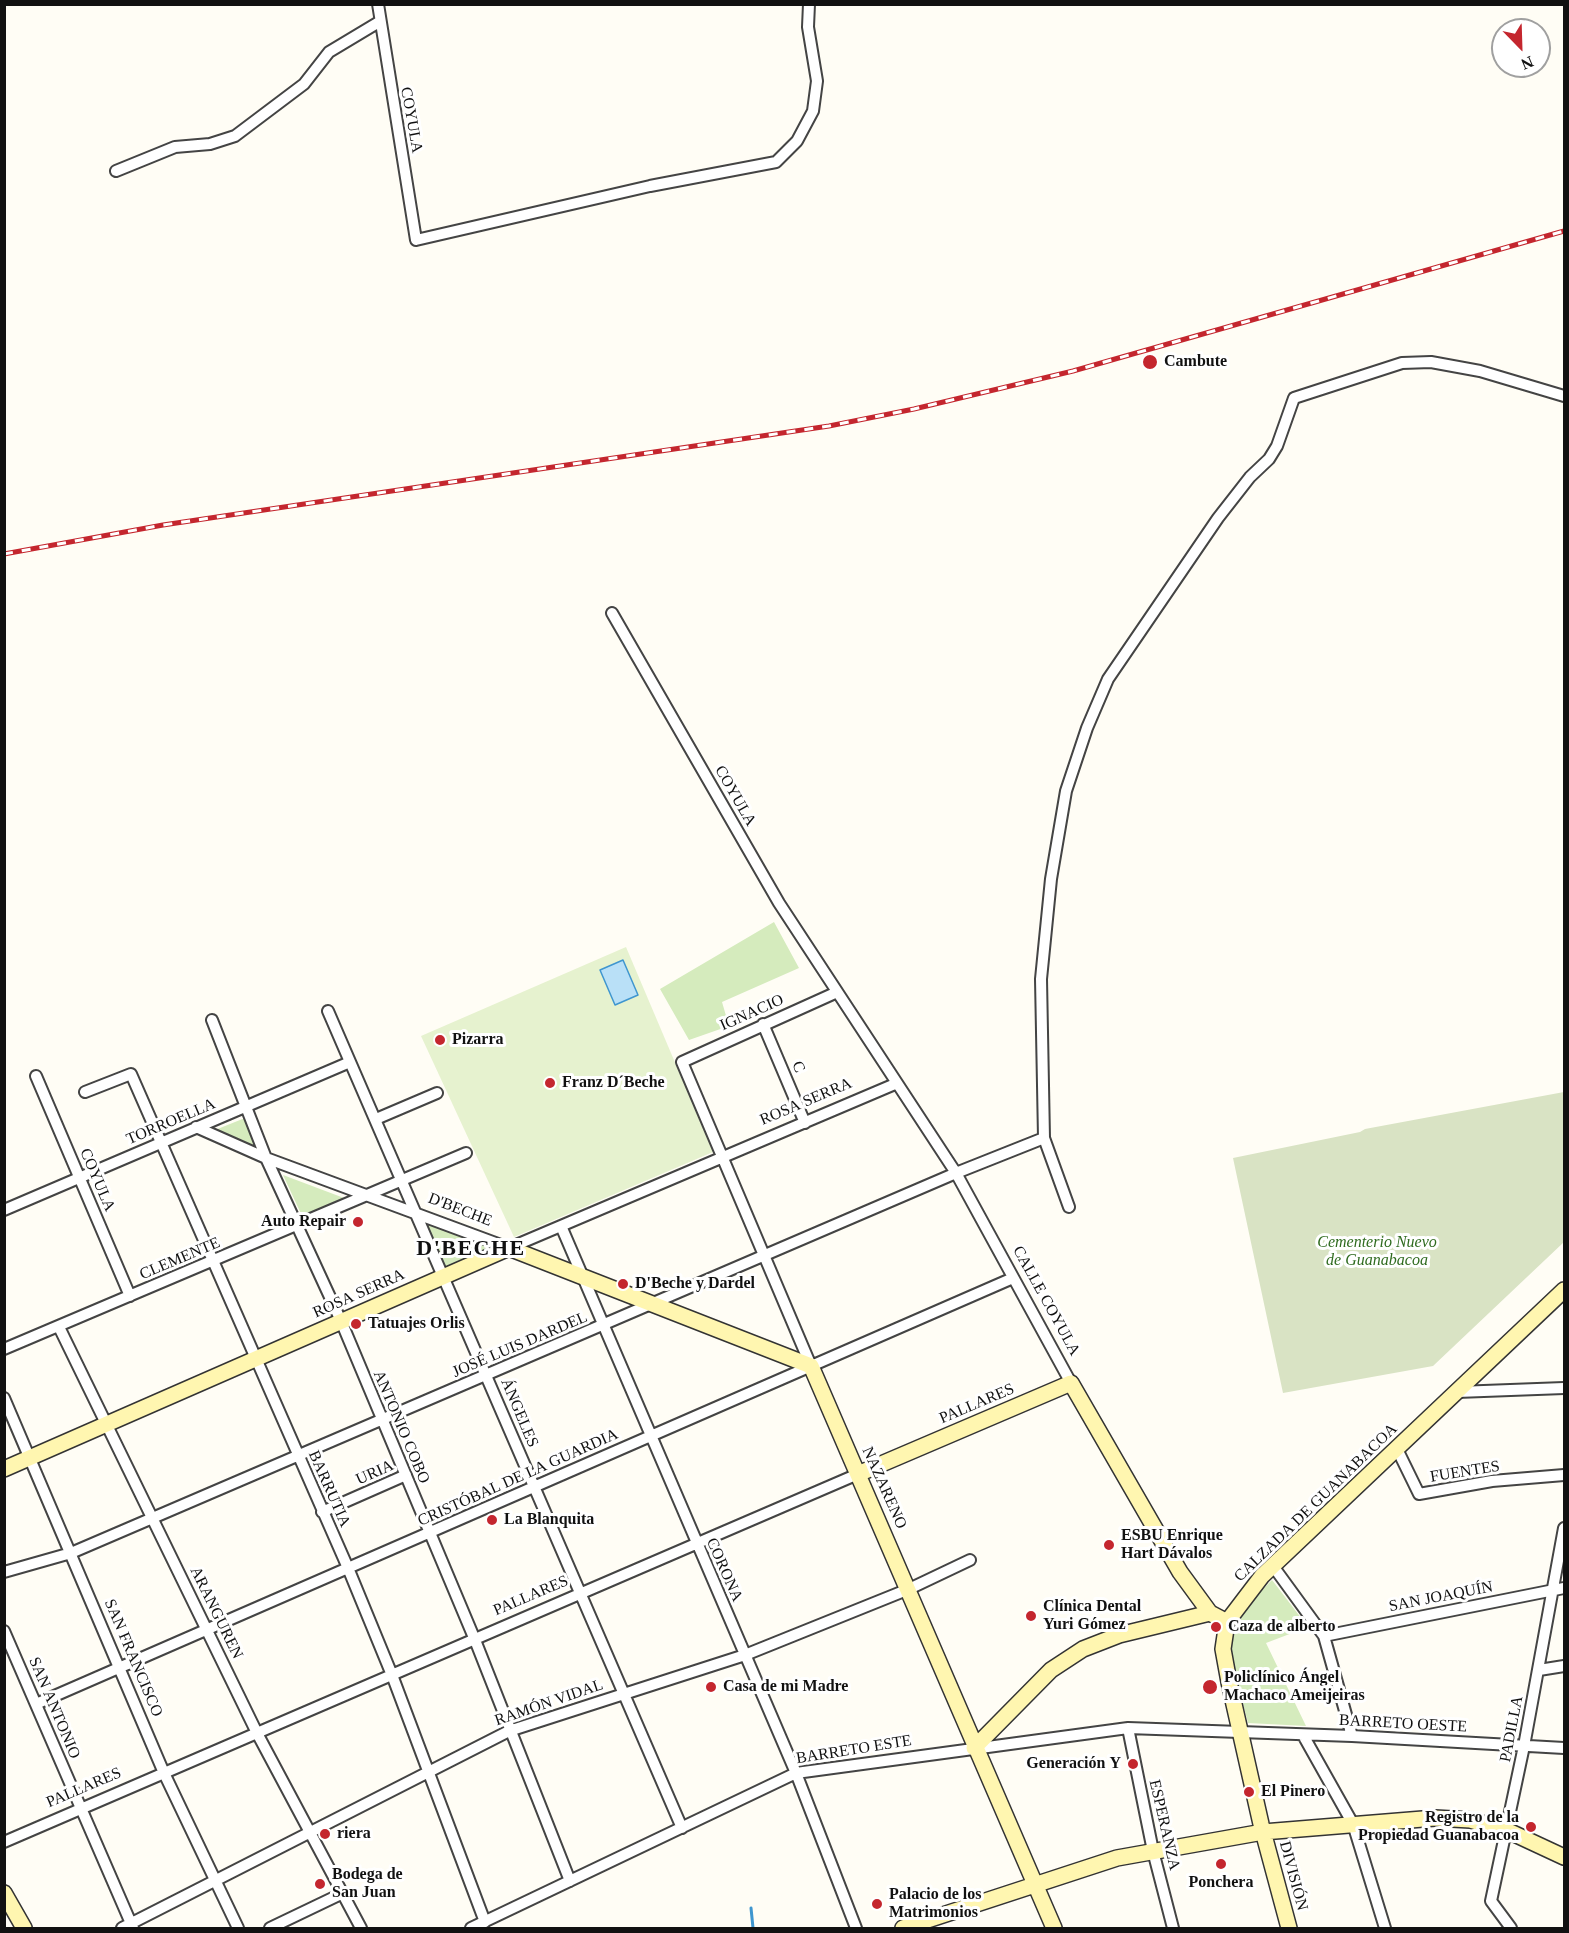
<!DOCTYPE html>
<meta charset="utf-8">
<style>
body{margin:0}
#map{position:relative;width:1569px;height:1933px;overflow:hidden;background:#fffdf5;font-family:"Times New Roman",serif}
canvas{display:block}
.frame{position:absolute;inset:0;border:6px solid #111;pointer-events:none}
.north{position:absolute;left:1491px;top:18px;width:60px;height:60px;box-sizing:border-box;background:#fff;border:2px solid #a0a0a0;border-radius:50%;rotate:157deg;font-size:16px;font-weight:700;line-height:24px;text-align:center;color:#111}
.north::after{content:'';display:block;margin:auto;width:21px;height:27px;background:#c4262e;clip-path:polygon(50% 0,100% 100%,50% 72%,0 100%)}
</style>
<div id="map">
<canvas width="1569" height="1933"></canvas>
<div class="frame"></div>
<div class="north">N</div>
</div>
<script>
const c = document.querySelector('canvas').getContext('2d');
c.lineJoin = 'round';
function fill(path, color) {
  c.fillStyle = color;
  c.fill(path, 'evenodd');
}
function toPath(rows) {
  const path = new Path2D();
  for (const r of rows) {
    path.moveTo(r[0], r[1]);
    for (let i = 2; i < r.length; i += 2) path.lineTo(r[i], r[i + 1]);
  }
  return path;
}
function strokePath(path, color, width, dash) {
  c.strokeStyle = color;
  c.lineWidth = width;
  c.lineCap = dash ? 'butt' : 'round';
  c.setLineDash(dash || []);
  c.stroke(path);
}
function drawText(font, color, halo, rows, align = 'center') {
  c.font = font + ' "Times New Roman",serif';
  c.lineWidth = 6;
  c.setLineDash([]);
  c.textBaseline = 'middle';
  c.strokeStyle = halo;
  c.fillStyle = color;
  for (const [text, x, y, turn = 0] of rows) {
    c.save();
    c.translate(x, y);
    c.rotate((+turn || 0) * Math.PI / 180);
    c.textAlign = isNaN(turn) ? turn : align;
    if (halo) c.strokeText(text, 0, 0);
    c.fillText(text, 0, 0);
    c.restore();
  }
}
fill(toPath([
 [774,922,799,968,722,1002,729,1026,689,1040,660,989],
 [245,1118,260,1152,210,1132],
 [283,1175,344,1198,303,1218],
 [424,1223,500,1248,446,1272],
 [1272,1580,1308,1627,1266,1643,1306,1726,1248,1723,1230,1653,1235,1623,1244,1608]
]), '#d5ebbd');
fill(toPath([
 [1564,1092,1564,1242,1433,1366,1283,1393,1233,1158,1360,1132,1365,1129]
]), '#d9e3c4');
fill(toPath([
 [626,947,713,1152,514,1237,421,1036]
]), '#e6f2cf');
const water = toPath([
 [623,960,638,995,615,1005,600,970,623,960]
]);
fill(water, '#b9e0f7');
strokePath(water, '#3f96cf', 1.5);
strokePath(toPath([
 [751,1908,753,1928]
]), '#3f96cf', 3);
const street = toPath([
 [378,4,416,240,650,186,776,162,797,141,813,111,817,81,808,27,809,4],
 [116,171,175,147,210,144,235,136,304,84,329,52,379,22],
 [612,613,779,903,956,1173,1071,1383],
 [328,1011,682,1828],
 [212,1020,266,1158,341,1321,475,1640,570,1881],
 [763,1024,805,1123],
 [36,1076,130,1296],
 [85,1092,131,1074,348,1568,392,1675,485,1922],
 [376,1119,437,1093],
 [196,1127,266,1158,509,1248,895,1084],
 [1069,1207,1044,1138,1041,979,1051,879,1066,791,1087,728,1108,679,1218,518,1250,477,1269,459,1277,446,1294,398,1402,363,1431,362,1480,371,1564,396],
 [4,1210,350,1062],
 [561,1226,796,1773,856,1928],
 [59,1327,257,1733,361,1928],
 [4,1349,466,1153],
 [811,1366,682,1062,835,993],
 [1457,1392,1564,1388],
 [4,1398,164,1773,238,1928],
 [1397,1449,1419,1494,1492,1481,1564,1475],
 [322,1512,406,1475],
 [1273,1566,1324,1636,1352,1736],
 [4,1572,71,1553,956,1173,1044,1138],
 [4,1631,133,1928],
 [1324,1636,1564,1588],
 [1539,1670,1564,1666],
 [36,1704,1013,1278],
 [1128,1728,1153,1851,1173,1928],
 [1303,1735,1353,1824,1385,1928],
 [4,1842,858,1474],
 [122,1928,509,1731,745,1655,909,1589,970,1560],
 [270,1928,341,1894],
 [471,1928,796,1773,1128,1728,1352,1736,1564,1748],
 [1511,1928,1491,1901,1524,1746,1564,1528]
]);
const secondary = toPath([
 [4,1469,509,1248,811,1366,1054,1928],
 [858,1474,1071,1383,1180,1572,1210,1613,1227,1622],
 [974,1748,1051,1670,1083,1649,1119,1635,1210,1613],
 [4,1893,24,1928],
 [903,1928,1117,1858,1263,1832,1435,1818,1470,1820,1506,1830,1564,1857],
 [1289,1928,1261,1824,1229,1682,1223,1649,1227,1622,1262,1576,1564,1290]
]);
strokePath(street, '#444', 14);
strokePath(secondary, '#333', 18);
strokePath(street, '#fff', 10);
strokePath(secondary, '#fff6b0', 15);
const rail = toPath([
 [4,554,163,525,829,426,914,409,1073,371,1564,231]
]);
strokePath(rail, '#c4262e', 5);
strokePath(rail, '#fff', 3, [9]);
for (const [x, y, r, color] of [
 [1150,362,8,"#c4262e"],
 [440,1040,6,"#c4262e"],
 [550,1083,6,"#c4262e"],
 [358,1222,6,"#c4262e"],
 [623,1284,6,"#c4262e"],
 [356,1324,6,"#c4262e"],
 [492,1520,6,"#c4262e"],
 [1109,1545,6,"#c4262e"],
 [1031,1616,6,"#c4262e"],
 [1216,1627,6,"#c4262e"],
 [711,1687,6,"#c4262e"],
 [1210,1687,8,"#c4262e"],
 [1133,1764,6,"#c4262e"],
 [1249,1792,6,"#c4262e"],
 [1531,1827,6,"#c4262e"],
 [325,1834,6,"#c4262e"],
 [1221,1864,6,"#c4262e"],
 [320,1884,6,"#c4262e"],
 [877,1904,6,"#c4262e"]
]) {
  const dot = new Path2D();
  dot.arc(x, y, r, 0, 2 * Math.PI);
  c.fillStyle = color;
  c.fill(dot);
  strokePath(dot, '#fff', 2);
}
drawText('16px', '#111', '#fff', [
 ["COYULA",411,120,80],
 ["COYULA",735,796,60],
 ["IGNACIO",752,1013,-24],
 ["C",798,1067,67],
 ["ROSA SERRA",806,1102,-23],
 ["TORROELLA",171,1122,-23],
 ["COYULA",97,1180,67],
 ["D'BECHE",460,1210,21],
 ["CLEMENTE",180,1259,-23],
 ["ROSA SERRA",359,1294,-24],
 ["CALLE COYULA",1046,1301,61],
 ["JOSÉ LUIS DARDEL",520,1345,-23],
 ["PALLARES",977,1404,-23],
 ["ÁNGELES",519,1413,67],
 ["ANTONIO COBO",401,1427,67],
 ["FUENTES",1465,1472,-9],
 ["URIA",375,1473,-24],
 ["CRISTÓBAL DE LA GUARDIA",518,1478,-24],
 ["NAZARENO",884,1488,66],
 ["BARRUTIA",329,1489,66],
 ["CALZADA DE GUANABACOA",1316,1503,-44],
 ["CORONA",724,1570,66],
 ["PALLARES",531,1596,-23],
 ["SAN JOAQUÍN",1441,1597,-11],
 ["ARANGUREN",216,1613,64],
 ["SAN FRANCISCO",133,1658,67],
 ["RAMÓN VIDAL",549,1703,-19],
 ["SAN ANTONIO",54,1708,67],
 ["BARRETO OESTE",1403,1724,3],
 ["PADILLA",1512,1729,-79],
 ["BARRETO ESTE",854,1750,-9],
 ["PALLARES",84,1788,-23],
 ["ESPERANZA",1164,1825,77],
 ["DIVISIÓN",1293,1876,75]
]);
drawText('bold 16px', '#111', '#fff', [
 ["Cambute",1164,362],
 ["Pizarra",452,1040],
 ["Franz D´Beche",562,1083],
 ["Auto Repair",346,1222,"right"],
 ["D'Beche y Dardel",635,1284],
 ["Tatuajes Orlis",368,1324],
 ["La Blanquita",504,1520],
 ["ESBU Enrique",1121,1536],
 ["Hart Dávalos",1121,1554],
 ["Clínica Dental",1043,1607],
 ["Yuri Gómez",1043,1625],
 ["Caza de alberto",1228,1627],
 ["Policlínico Ángel",1224,1678],
 ["Machaco Ameijeiras",1224,1696],
 ["Casa de mi Madre",723,1687],
 ["Generación Y",1121,1764,"right"],
 ["El Pinero",1261,1792],
 ["Registro de la",1519,1818,"right"],
 ["Propiedad Guanabacoa",1519,1836,"right"],
 ["riera",337,1834],
 ["Bodega de",332,1875],
 ["San Juan",332,1893],
 ["Ponchera",1221,1883,"center"],
 ["Palacio de los",889,1895],
 ["Matrimonios",889,1913]
], 'left');
drawText('italic 16px', '#2f6b1f', '#fff', [
 ["Cementerio Nuevo",1377,1243],
 ["de Guanabacoa",1377,1261]
]);
c.letterSpacing = '1.5px';
drawText('bold 22px', '#111', '#fff', [
 ["D'BECHE",471,1249]
]);
c.letterSpacing = '0px';
</script>
